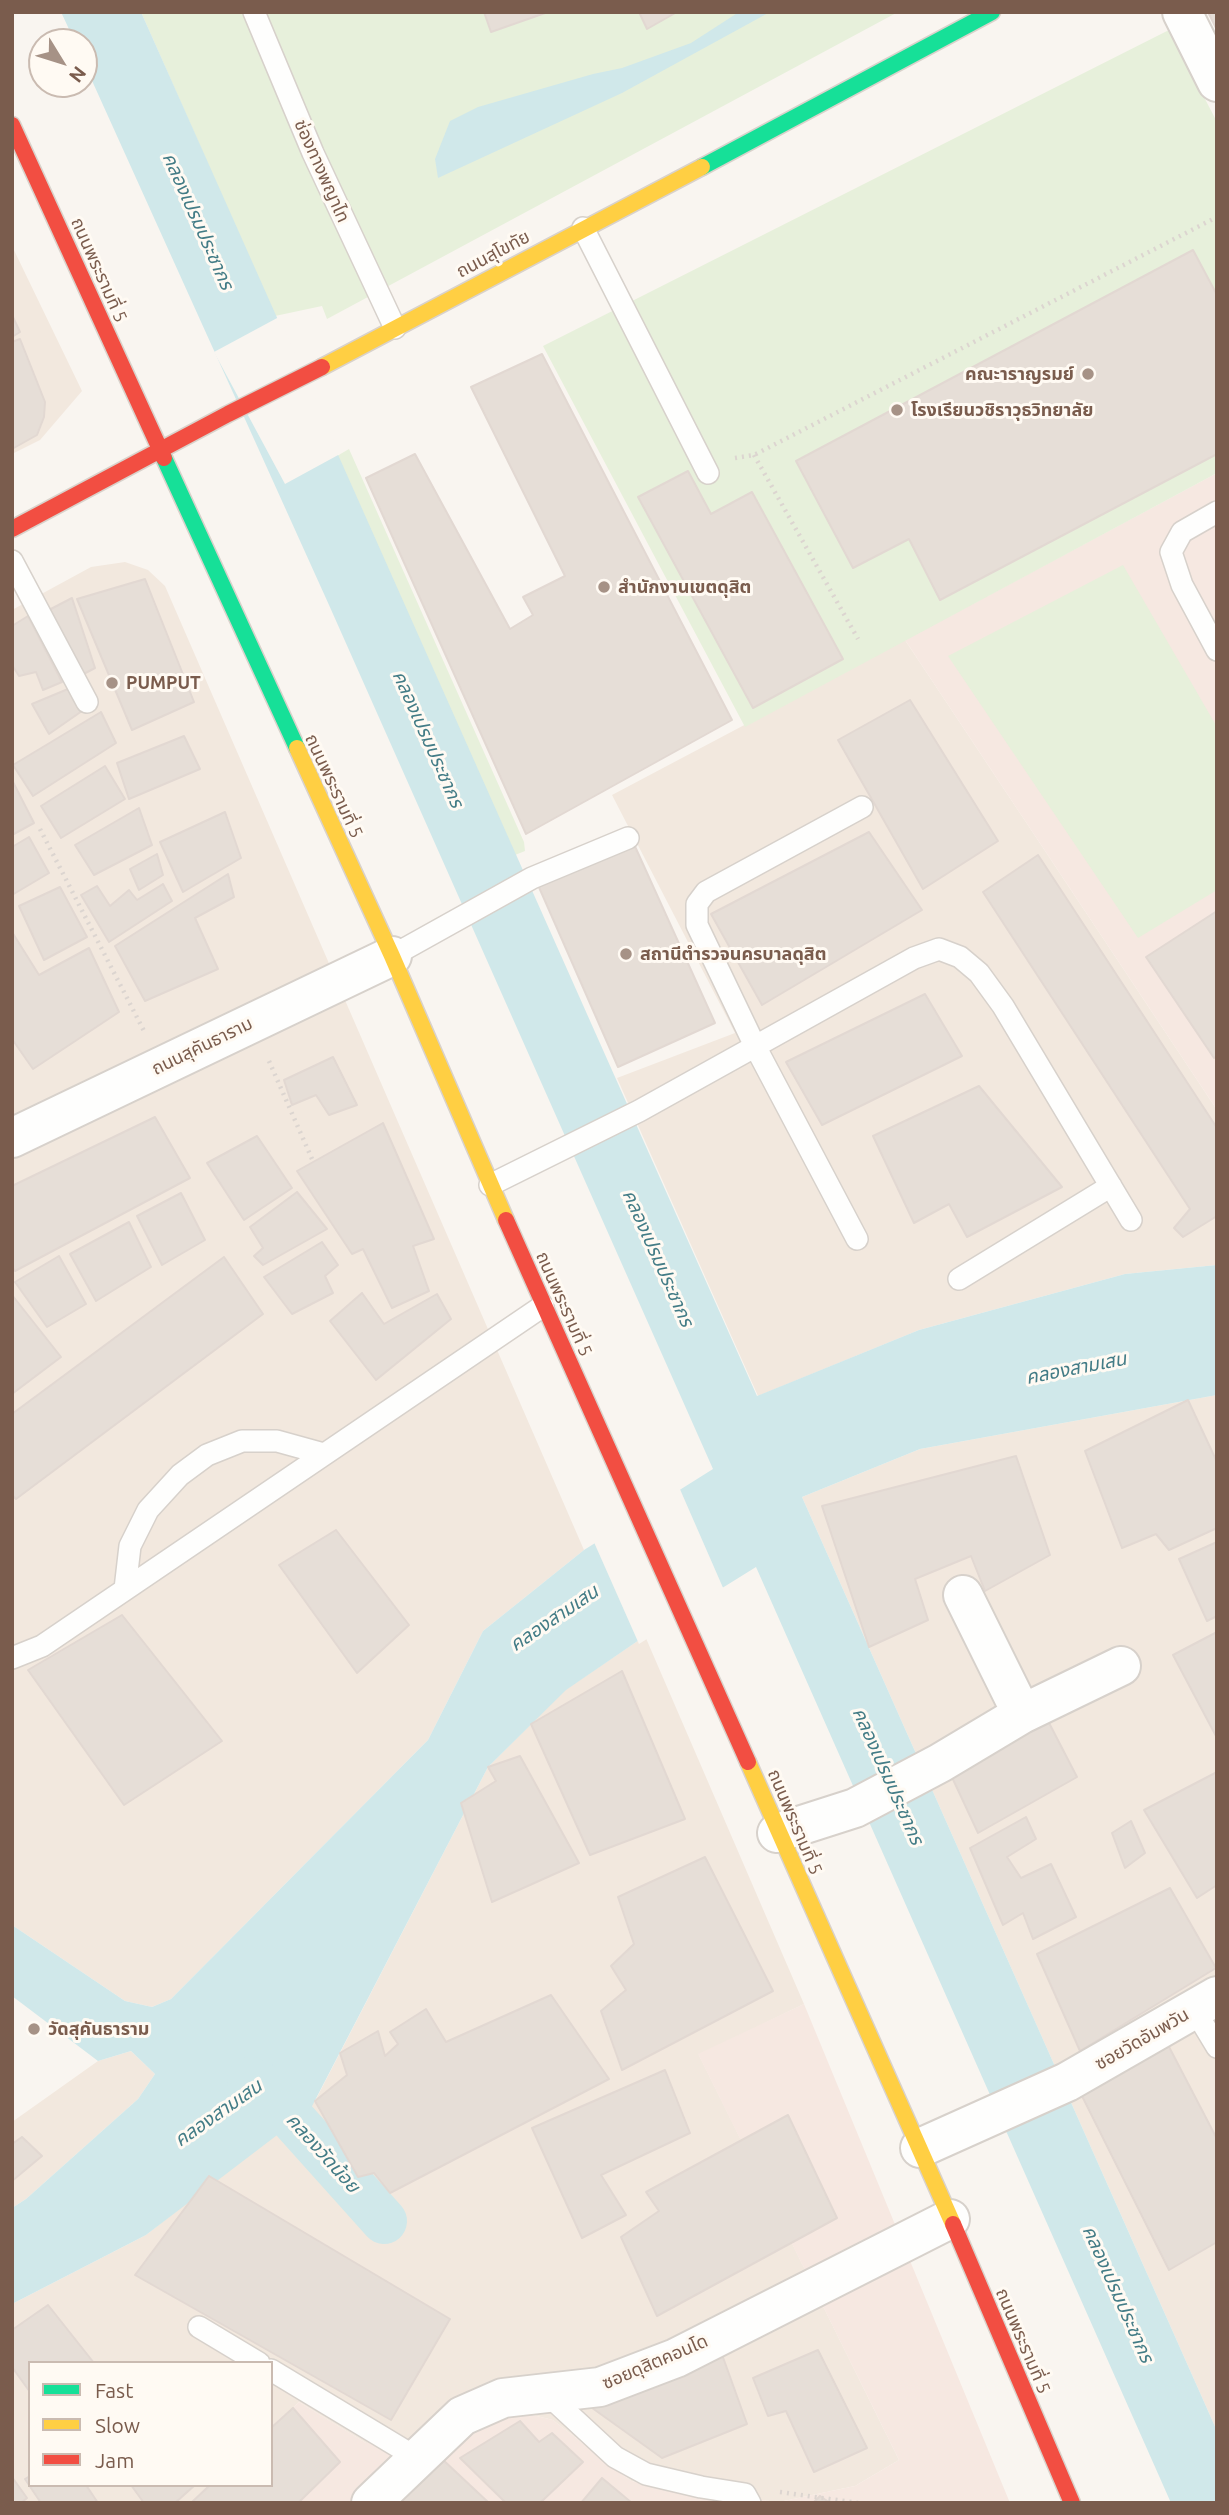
<!DOCTYPE html>
<meta charset="utf-8">
<style>
body{margin:0}
#map{position:relative;width:1229px;height:2515px;overflow:hidden;background:#f9f5f0;font-family:Ubuntu,sans-serif}
canvas{display:block}
.frame{position:absolute;inset:0;border:14px solid #7a5c4d;pointer-events:none}
.legend{position:absolute;left:28px;top:2361px;width:245px;height:126px;box-sizing:border-box;background:#fffaf3;border:2px solid #cabbb1;margin:0;padding:9px 12px;list-style:none;font-size:21px;color:#7a5c4d}
.legend li{display:flex;align-items:center;gap:14px;height:35px}
.legend b{width:35px;border:2px solid #cabbb1}
.north{position:absolute;left:28px;top:28px;width:70px;height:70px;box-sizing:border-box;background:#fffaf3;border:2px solid #cabbb1;border-radius:50%;rotate:128deg;font-size:19px;font-weight:700;line-height:28px;text-align:center;color:#7a5c4d}
.north::after{content:'';display:block;margin:auto;width:24px;height:32px;background:#a69286;clip-path:polygon(50% 0,100% 100%,50% 72%,0 100%)}
</style>
<div id="map">
<canvas width="1229" height="2515"></canvas>
<div class="frame"></div>
<ul class="legend">
<li><b style="height:9px;background:#16e098"></b>Fast</li>
<li><b style="height:9px;background:#ffcf43"></b>Slow</li>
<li><b style="height:9px;background:#f24e42"></b>Jam</li>
</ul>
<div class="north">N</div>
</div>
<script>
const c = document.querySelector('canvas').getContext('2d');
c.lineJoin = 'round';
function fill(path, color) {
  c.fillStyle = color;
  c.fill(path, 'evenodd');
}
function toPath(rows) {
  const path = new Path2D();
  for (const r of rows) {
    path.moveTo(r[0], r[1]);
    for (let i = 2; i < r.length; i += 2) path.lineTo(r[i], r[i + 1]);
  }
  return path;
}
function strokePath(path, color, width, dash) {
  c.strokeStyle = color;
  c.lineWidth = width;
  c.lineCap = dash ? 'butt' : 'round';
  c.setLineDash(dash || []);
  c.stroke(path);
}
function drawText(font, color, halo, rows, align = 'center') {
  c.font = font + ' Ubuntu,"Noto Sans Thai",sans-serif';
  c.lineWidth = 6;
  c.setLineDash([]);
  c.textBaseline = 'middle';
  c.strokeStyle = halo;
  c.fillStyle = color;
  for (const [text, x, y, turn = 0] of rows) {
    c.save();
    c.translate(x, y);
    c.rotate((+turn || 0) * Math.PI / 180);
    c.textAlign = isNaN(turn) ? turn : align;
    if (halo) c.strokeText(text, 0, 0);
    c.fillText(text, 0, 0);
    c.restore();
  }
}
fill(toPath([
 [12,246,82,391,40,440,12,454],
 [125,562,148,570,165,586,584,1550,483,1631,428,1740,171,1999,152,2007,125,2001,12,1925,12,610,91,567],
 [905,640,1217,1110,1217,1265,1125,1274,919,1330,758,1396,617,1078,735,1033,612,795],
 [1217,1395,1217,2431,802,1497,920,1449],
 [645,1636,804,2004,699,2055,899,2460,855,2486,779,2502,676,2491,631,2481,553,2420,512,2410,469,2438,366,2443,299,2402,271,2429,271,2363,30,2363,30,2485,214,2485,196,2503,12,2503,12,2304,146,2235,315,2101,488,1767,565,1690],
 [131,2051,155,2074,138,2099,26,2199,12,2208,12,2122,98,2061]
]), '#f2e8de');
fill(toPath([
 [1217,473,1217,1110,905,640],
 [804,2004,1010,2503,196,2503,271,2485,271,2429,299,2402,366,2443,460,2443,512,2410,553,2420,631,2481,676,2491,779,2502,855,2486,899,2460,698,2054]
]), '#f6e8e1');
fill(toPath([
 [141,12,898,12,327,319,322,306,275,316],
 [1169,30,1217,122,1217,473,745,727,543,346],
 [349,449,524,842,525,851,515,855,337,456],
 [1123,565,1217,727,1217,890,1138,938,948,656]
]), '#e7f0db');
fill(toPath([
 [61,12,141,12,757,1396,919,1330,1125,1274,1217,1265,1217,1395,920,1449,802,1497,1217,2431,1217,2503,1171,2503,756,1567,645,1636,566,1690,488,1767,310,2110,146,2235,12,2304,12,2208,26,2199,138,2099,155,2074,131,2051,98,2061,12,1996,12,1925,125,2001,152,2007,171,1999,428,1740,483,1631,584,1550,713,1469,329,605,84,63,84,42,75,42],
 [739,12,770,12,622,93,438,178,435,159,450,121,478,107,593,74,622,68,691,43]
]), '#d0e8ea');
fill(toPath([
 [279,317,340,454,285,484,214,352],
 [679,1487,724,1590,639,1644,593,1540]
]), '#f9f5f0');
strokePath(toPath([
 [250,2080,263,2086,384,2221]
]), '#d0e8ea', 46);
const building = toPath([
 [484,12,548,12,491,32,484,12],
 [639,12,677,12,647,29,639,12],
 [1208,12,1217,12,1217,30,1208,12],
 [1193,250,1217,295,1217,454,940,600,909,539,853,568,796,461,1193,250],
 [12,315,20,332,12,337,12,315],
 [20,339,45,402,44,417,37,435,12,449,12,342,20,339],
 [542,354,732,720,526,834,366,478,415,454,510,629,533,615,523,597,565,576,471,387,542,354],
 [688,471,711,514,752,492,843,659,753,708,638,497,688,471],
 [145,579,194,702,132,730,77,599,145,579],
 [72,598,95,668,78,677,45,612,72,598],
 [28,616,62,682,43,690,36,672,19,676,12,665,12,626,28,616],
 [68,689,82,711,49,734,32,704,68,689],
 [910,700,998,841,923,889,838,740,910,700],
 [101,712,116,743,33,796,13,765,101,712],
 [184,736,200,769,129,799,117,763,184,736],
 [105,766,125,799,61,838,41,806,105,766],
 [12,780,34,823,12,835,12,780],
 [139,808,152,845,94,875,75,845,139,808],
 [225,812,241,858,183,892,160,842,225,812],
 [869,832,922,910,762,1005,711,914,869,832],
 [29,837,49,873,12,895,12,847,29,837],
 [633,842,715,1023,618,1067,538,885,633,842],
 [157,854,163,875,139,890,130,869,157,854],
 [1038,855,1217,1128,1217,1216,1183,1237,1174,1228,1190,1209,983,892,1038,855],
 [228,874,234,897,195,918,218,969,145,1001,115,946,228,874],
 [163,884,172,901,109,942,81,895,97,886,110,906,129,890,137,900,163,884],
 [60,887,87,937,44,960,19,906,60,887],
 [1217,911,1217,1056,1214,1058,1146,957,1217,911],
 [12,932,39,975,89,948,119,1012,33,1069,12,1039,12,932],
 [925,994,962,1056,822,1125,786,1062,925,994],
 [333,1057,357,1105,329,1115,316,1095,292,1105,284,1080,333,1057],
 [979,1086,1062,1187,967,1237,949,1204,914,1223,873,1136,979,1086],
 [155,1117,190,1178,15,1271,12,1267,12,1186,155,1117],
 [383,1123,434,1239,413,1246,429,1291,392,1308,363,1249,352,1254,297,1171,383,1123],
 [257,1136,292,1188,244,1220,207,1163,257,1136],
 [297,1192,327,1229,263,1265,254,1256,263,1248,250,1227,297,1192],
 [181,1193,205,1240,162,1265,137,1216,181,1193],
 [129,1222,151,1267,96,1301,70,1254,129,1222],
 [322,1242,338,1265,325,1276,333,1293,292,1314,264,1277,322,1242],
 [59,1256,86,1304,47,1327,15,1282,59,1256],
 [224,1257,263,1314,16,1499,12,1495,12,1414,224,1257],
 [362,1293,384,1324,437,1294,451,1319,376,1380,330,1321,362,1293],
 [12,1295,61,1357,12,1394,12,1295],
 [1188,1400,1217,1462,1217,1528,1169,1550,1156,1534,1122,1548,1085,1451,1188,1400],
 [1016,1456,1050,1555,985,1591,971,1556,915,1579,928,1620,869,1647,822,1506,1016,1456],
 [336,1530,409,1625,357,1673,279,1565,336,1530],
 [1217,1542,1217,1616,1207,1621,1179,1559,1217,1542],
 [122,1615,222,1741,124,1805,28,1670,122,1615],
 [1217,1632,1217,1738,1173,1655,1217,1632],
 [622,1671,685,1819,590,1855,531,1724,622,1671],
 [1047,1719,1077,1777,978,1833,950,1773,1047,1719],
 [520,1756,579,1863,492,1902,461,1803,496,1781,488,1767,520,1756],
 [1217,1772,1217,1885,1197,1898,1144,1810,1217,1772],
 [1026,1817,1036,1839,1007,1857,1021,1878,1051,1864,1076,1917,1033,1939,1023,1913,1003,1925,970,1848,1026,1817],
 [1131,1821,1145,1853,1125,1868,1112,1833,1131,1821],
 [705,1857,773,1991,622,2070,601,2011,626,1990,611,1966,634,1944,618,1897,705,1857],
 [1170,1888,1216,1968,1080,2051,1037,1954,1170,1888],
 [551,1995,609,2079,390,2193,374,2173,358,2177,315,2101,347,2075,340,2053,378,2031,385,2056,398,2044,390,2032,426,2009,446,2042,551,1995],
 [1167,2043,1217,2139,1217,2242,1169,2270,1080,2092,1167,2043],
 [665,2070,690,2133,601,2175,626,2215,582,2238,532,2128,665,2070],
 [788,2115,837,2218,657,2316,621,2237,659,2211,646,2192,788,2115],
 [22,2137,42,2156,12,2181,12,2144,22,2137],
 [209,2176,450,2319,391,2420,135,2275,209,2176],
 [48,2305,94,2363,30,2363,30,2392,12,2367,12,2330,48,2305],
 [720,2349,747,2424,662,2458,588,2405,720,2349],
 [818,2350,867,2448,814,2472,786,2411,768,2416,753,2378,818,2350],
 [293,2408,340,2462,298,2503,191,2503,210,2485,271,2485,271,2428,293,2408],
 [520,2421,539,2442,552,2433,583,2462,540,2503,506,2503,460,2458,520,2421],
 [441,2458,489,2503,394,2503,441,2458],
 [30,2476,30,2485,86,2485,98,2503,41,2503,25,2479,30,2476],
 [12,2477,27,2498,21,2503,12,2503,12,2477],
 [602,2478,632,2503,581,2503,602,2478],
 [131,2485,195,2485,175,2503,144,2503,131,2485],
 [820,2496,830,2503,813,2503,820,2496]
]);
fill(building, '#e6ded7');
strokePath(building, '#e2d8d2', 2);
const lane = toPath([
 [254,12,313,153,395,328],
 [583,228,708,473],
 [1217,512,1182,532,1171,552,1182,585,1217,650],
 [12,561,87,702],
 [392,956,532,878,628,838],
 [490,1185,639,1111,914,958,939,949,960,957,979,973,1003,1006,1131,1220],
 [857,1239,755,1046,697,925,697,904,706,892,862,807],
 [959,1279,1111,1186],
 [125,1589,130,1546,148,1510,180,1475,207,1455,242,1441,277,1441,324,1454],
 [12,1658,42,1646,543,1306],
 [1194,2009,1217,2047],
 [199,2327,259,2363],
 [271,2370,417,2458],
 [547,2394,615,2457,646,2474,701,2487,745,2494,750,2503]
]);
const street = toPath([
 [1182,12,1217,82],
 [12,1138,392,956],
 [963,1595,1022,1714],
 [777,1833,855,1808,940,1763,1022,1714,1121,1666],
 [920,2148,1067,2082,1217,1996],
 [371,2503,462,2416,503,2398,600,2387,676,2358,950,2219]
]);
const fast = toPath([
 [702,167,992,12],
 [164,458,297,748]
]);
const slow = toPath([
 [322,367,702,167],
 [297,748,392,956,506,1220],
 [748,1762,953,2224]
]);
const jam = toPath([
 [12,125,164,458],
 [12,529,228,414,322,367],
 [506,1220,748,1762],
 [953,2224,1072,2503]
]);
strokePath(lane, '#d7d1cb', 24);
strokePath(street, '#d7d1cb', 42);
strokePath(fast, '#d9d2cb', 19);
strokePath(slow, '#d9d2cb', 19);
strokePath(jam, '#d9d2cb', 19);
strokePath(toPath([
 [754,455,858,639],
 [735,458,754,455,1217,217],
 [40,829,144,1031],
 [269,1061,312,1159],
 [780,2492,858,2503]
]), '#dcd5d0', 4.5, [2, 5]);
strokePath(lane, '#fefefd', 21);
strokePath(street, '#fefefd', 38);
strokePath(fast, '#16e098', 16);
strokePath(slow, '#ffcf43', 16);
strokePath(jam, '#f24e42', 16);
for (const [x, y, r, color] of [
 [1088,374,7,"#a69286"],
 [897,410,7,"#a69286"],
 [604,587,7,"#a69286"],
 [112,683,7,"#a69286"],
 [626,954,7,"#a69286"],
 [34,2029,7,"#a69286"]
]) {
  const dot = new Path2D();
  dot.arc(x, y, r, 0, 2 * Math.PI);
  c.fillStyle = color;
  c.fill(dot);
  strokePath(dot, '#fffaf3', 2.5);
}
drawText('18px', '#7a5c4d', '#fffaf3', [
 ["ช่องทางพญาไท",322,171,66],
 ["ถนนสุโขทัย",493,254,-28],
 ["ถนนพระรามที่ 5",99,270,66],
 ["ถนนพระรามที่ 5",334,786,65],
 ["ถนนสุคันธาราม",202,1046,-26],
 ["ถนนพระรามที่ 5",564,1304,66],
 ["ถนนพระรามที่ 5",795,1822,67],
 ["ซอยวัดอัมพวัน",1142,2039,-30],
 ["ถนนพระรามที่ 5",1023,2341,67],
 ["ซอยดุสิตคอนโด",655,2362,-23]
]);
drawText('bold 18px', '#7a5c4d', '#fffaf3', [
 ["คณะาราญรมย์",1074,374,"right"],
 ["โรงเรียนวชิราวุธวิทยาลัย",911,410],
 ["สำนักงานเขตดุสิต",618,587],
 ["PUMPUT",126,683],
 ["สถานีตำรวจนครบาลดุสิต",640,954],
 ["วัดสุคันธาราม",48,2029]
], 'left');
drawText('italic 19px', '#437c86', '#fffaf3', [
 ["คลองเปรมประชากร",198,221,66],
 ["คลองเปรมประชากร",428,739,66],
 ["คลองเปรมประชากร",658,1258,66],
 ["คลองสามเสน",1076,1368,-11],
 ["คลองสามเสน",554,1618,-34],
 ["คลองเปรมประชากร",888,1776,66],
 ["คลองสามเสน",218,2113,-35],
 ["คลองวัดน้อย",323,2153,48],
 ["คลองเปรมประชากร",1118,2294,66]
]);
</script>
